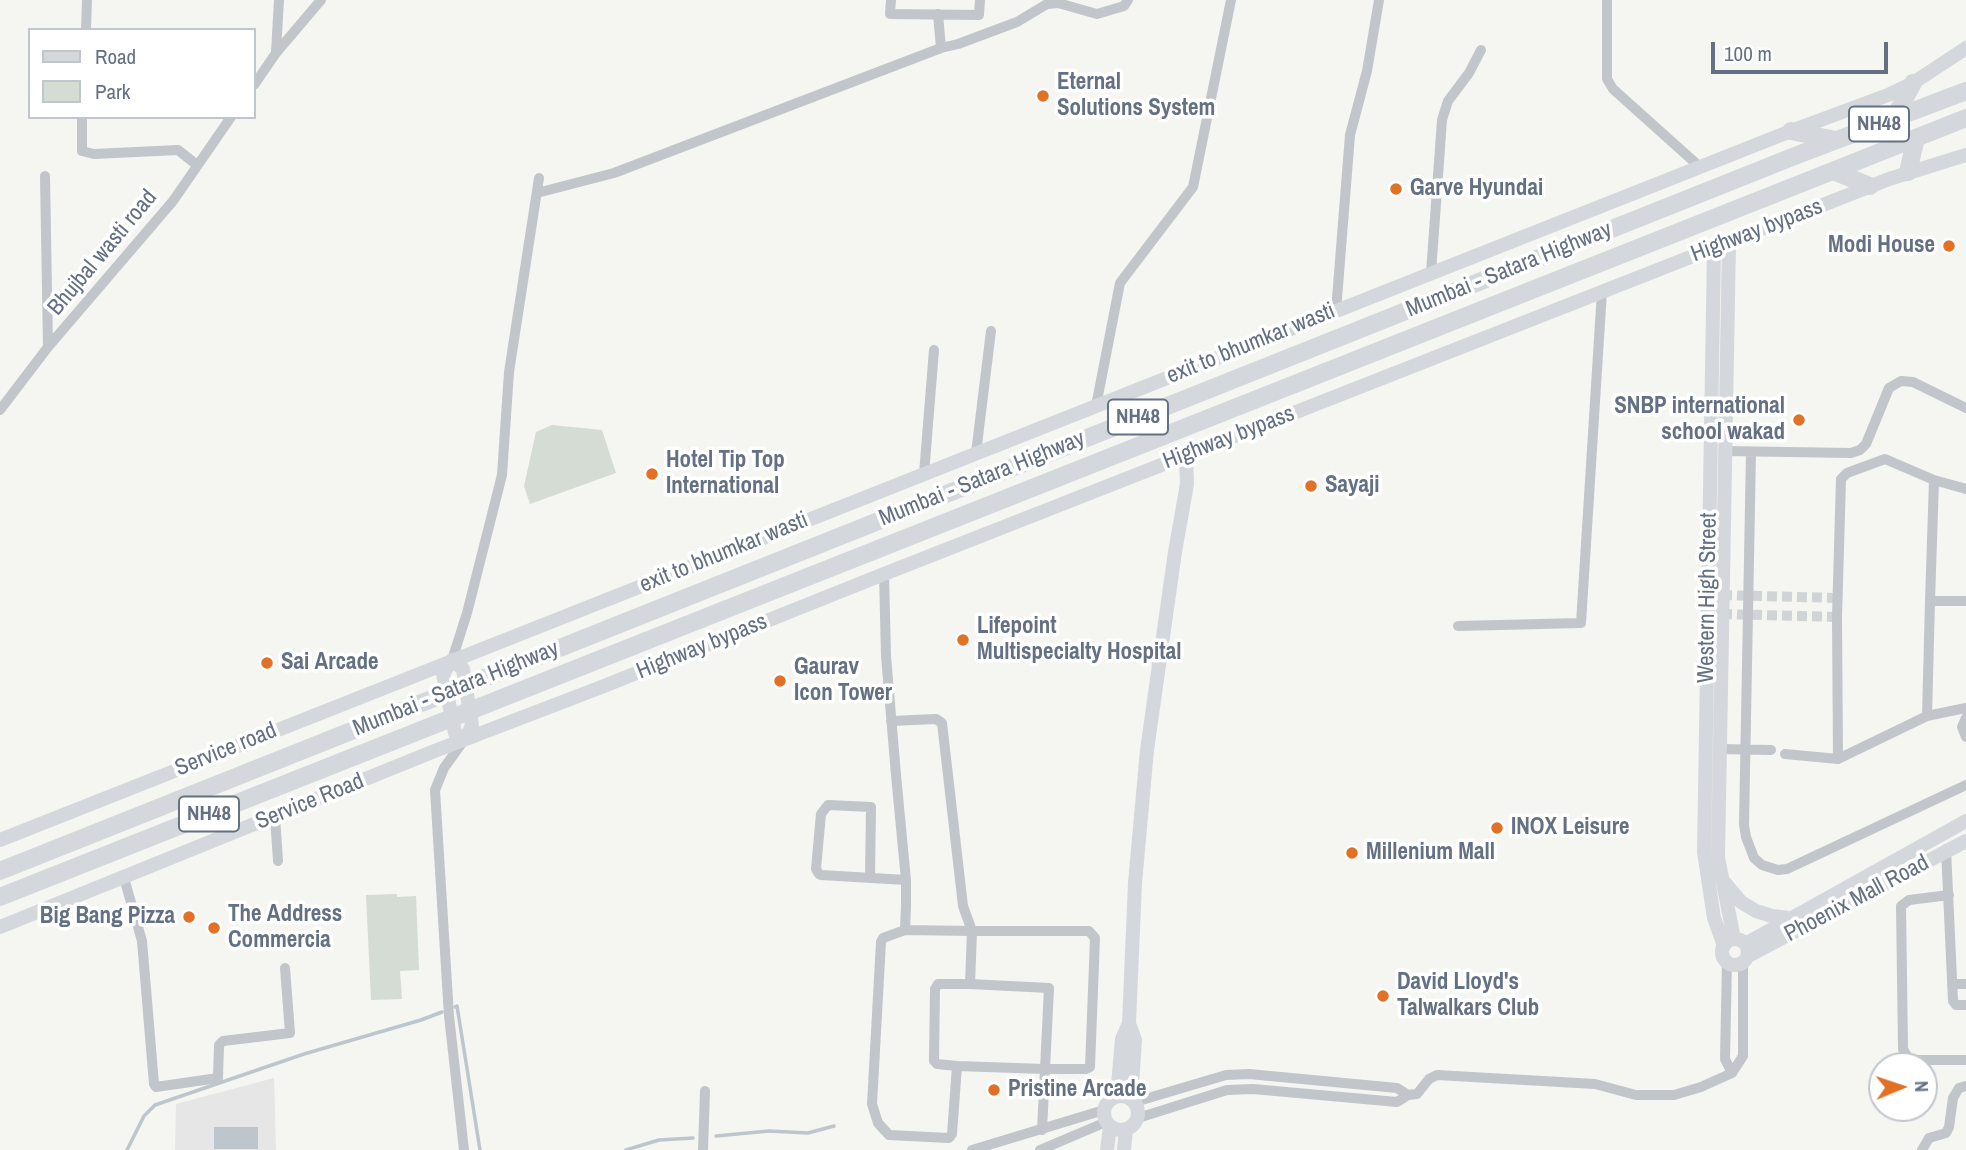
<!DOCTYPE html>
<style>
body{margin:0}
#map{position:relative;width:1966px;height:1150px;overflow:hidden;background:#f5f5f2;font-family:"Archivo Narrow",sans-serif}
canvas{display:block}
.legend{position:absolute;left:28px;top:28px;width:228px;height:91px;box-sizing:border-box;background:#fff;border:2px solid #c1c6cd;margin:0;padding:9px 12px;list-style:none;font-size:21px;color:#647083}
.legend li{display:flex;align-items:center;gap:14px;height:35px}
.legend b{width:35px;border:2px solid #c1c6cd}
.north{position:absolute;left:1868px;top:1052px;width:70px;height:70px;box-sizing:border-box;background:#fff;border:2px solid #c1c6cd;border-radius:50%;rotate:88deg;font-size:19px;font-weight:700;line-height:28px;text-align:center;color:#647083}
.north::after{content:'';display:block;margin:auto;width:24px;height:32px;background:#e27125;clip-path:polygon(50% 0,100% 100%,50% 72%,0 100%)}
.scale{position:absolute;left:1711px;top:42px;width:177px;height:32px;box-sizing:border-box;border:4px solid #647083;border-top:0;padding-left:9px;font-size:21px;line-height:24px;white-space:nowrap;color:#647083;-webkit-text-stroke:5px #fff;paint-order:stroke}
</style>
<div id="map">
<canvas width="1966" height="1150"></canvas>
<ul class="legend">
<li><b style="height:9px;background:#d4d7dc"></b>Road</li>
<li><b style="height:19px;background:#d5dcd3"></b>Park</li>
</ul>
<div class="north">N</div>
<div class="scale">100 m</div>
</div>
<script>
const c = document.querySelector('canvas').getContext('2d');
c.lineJoin = 'round';
function fill(path, color) {
  c.fillStyle = color;
  c.fill(path, 'evenodd');
}
function toPath(rows) {
  const path = new Path2D();
  for (const r of rows) {
    if (r.length === 3) {
      path.moveTo(r[0] + r[2], r[1]);
      path.arc(r[0], r[1], r[2], 0, 2 * Math.PI);
      continue;
    }
    path.moveTo(r[0], r[1]);
    for (let i = 2; i < r.length; i += 2) path.lineTo(r[i], r[i + 1]);
  }
  return path;
}
function strokePath(path, color, width, dash) {
  c.strokeStyle = color;
  c.lineWidth = width;
  c.lineCap = dash ? 'butt' : 'round';
  c.setLineDash(dash || []);
  c.stroke(path);
}
function drawText(font, color, halo, rows, align = 'center') {
  c.font = font + ' "Archivo Narrow",sans-serif';
  c.lineWidth = 7;
  c.setLineDash([]);
  c.textBaseline = 'middle';
  c.strokeStyle = halo;
  c.fillStyle = color;
  for (const [text, x, y, turn = 0] of rows) {
    c.save();
    c.translate(x, y);
    c.rotate((+turn || 0) * Math.PI / 180);
    c.textAlign = isNaN(turn) ? turn : align;
    if (halo) c.strokeText(text, 0, 0);
    c.fillText(text, 0, 0);
    c.restore();
  }
}
fill(toPath([
 [274,1078,276,1150,175,1150,176,1104]
]), '#e5e6e5');
fill(toPath([
 [552,425,602,430,616,473,530,504,524,486,536,432],
 [397,894,397,897,416,896,419,970,400,971,402,999,371,1000,366,895]
]), '#d5dcd3');
fill(toPath([
 [214,1127,258,1127,258,1149,214,1149]
]), '#bec6cd');
strokePath(toPath([
 [455,1007,457,1006,480,1150],
 [716,1136,769,1131,808,1133,834,1126],
 [127,1150,144,1116,155,1105,304,1054,421,1020,442,1012],
 [626,1150,659,1140,693,1138]
]), '#bec6cd', 3.5);
strokePath(toPath([
 [1722,595,1838,598],
 [1722,614,1837,617]
]), '#d1d4d6', 10, [10, 5]);
strokePath(toPath([
 [891,0,890,14,979,15,980,0],
 [1607,0,1607,79,1613,89,1700,167],
 [938,14,941,48],
 [86,30,87,0],
 [276,52,279,0],
 [254,85,276,53,321,0],
 [82,117,82,151,94,154,178,150,197,165],
 [45,176,48,347],
 [537,193,614,173,941,48,958,44,1017,22,1047,4,1058,3,1097,14,1124,6,1128,0],
 [1431,273,1442,120,1448,101,1469,73,1481,50],
 [1336,311,1350,135,1367,71,1379,0],
 [1096,406,1120,283,1193,187,1231,0],
 [0,410,48,347,173,201,231,117],
 [1725,451,1851,453,1860,450,1866,444,1889,388,1901,381,1913,382,1966,408],
 [1751,452,1744,825,1746,837,1754,858,1762,865,1778,870,1787,869,1966,785],
 [976,453,991,331],
 [924,474,934,350],
 [884,574,886,656,896,775,906,880,906,906,905,930,883,938,881,942,872,1104,878,1123,889,1135,949,1138,952,1134,957,1066,1045,1069,1086,1069,1090,1067,1095,938,1089,931,972,931,963,906,942,723,936,719,891,721],
 [1930,601,1934,480],
 [1458,626,1581,623,1602,291],
 [452,660,467,613,502,475,509,372,539,178],
 [1927,716,1930,601,1966,601],
 [1966,718,1962,727,1966,737],
 [1719,749,1771,750],
 [1785,754,1838,759,1927,716,1966,708],
 [1838,759,1837,617,1841,479,1847,473,1885,459,1934,480,1966,489],
 [275,817,278,861],
 [1946,849,1953,1001,1956,1005,1966,1005],
 [124,878,142,941,154,1084,156,1087,218,1078,219,1045,223,1041,290,1033,285,968],
 [870,878,871,807,828,805,821,814,816,869,819,874,821,875,906,880],
 [1949,895,1909,900,1901,906,1903,1049,1909,1060,1966,1060],
 [905,930,972,931,970,984,1049,988,1042,1130],
 [1727,962,1725,1059,1732,1073,1743,1056,1743,963],
 [1952,984,1966,984],
 [957,1066,937,1064,934,1061,935,989,938,984,970,984],
 [1408,1095,1417,1094,1429,1079,1437,1075,1595,1084,1636,1095,1674,1095,1701,1087,1732,1073],
 [1135,1102,1226,1075,1249,1074,1397,1088,1408,1095,1397,1102,1253,1089,1227,1090,1138,1118],
 [464,1150,449,1016,435,790,444,768,464,740],
 [703,1150,705,1091],
 [972,1150,1104,1110],
 [1040,1150,1106,1122],
 [1922,1150,1929,1138,1946,1133,1949,1127,1953,1098,1959,1088,1966,1086]
]), '#c2c5c9', 10);
strokePath(toPath([
 [1729,243,1718,857,1734,939],
 [1714,248,1704,852,1714,918,1724,946],
 [1725,883,1741,902,1756,911,1772,916,1790,918],
 [1735,952,13],
 [1745,944,1966,821],
 [1748,956,1966,841],
 [1129,1023,1135,1040,1131,1099],
 [1121,1113,17],
 [1117,1096,1122,1039,1129,1023,1135,883,1147,750,1175,552,1187,484,1186,455],
 [1107,1150,1110,1126],
 [1124,1150,1126,1129]
]), '#d4d7dc', 14);
strokePath(toPath([
 [452,660,443,674,455,733,465,739],
 [452,660,463,669,472,726,465,739],
 [0,840,1791,131,1888,95,1913,83,1966,48],
 [0,927,432,752,599,688,884,574,1889,179,1966,155]
]), '#d4d7dc', 14);
strokePath(toPath([
 [1894,118,1913,83],
 [1791,131,1836,140],
 [1833,171,1870,186],
 [1908,172,1916,138],
 [0,871,1800,154,1966,91],
 [0,897,1966,118]
]), '#d4d7dc', 18);
for (const [x, y, r, color] of [
 [1043,96,7,"#e27125"],
 [1396,189,7,"#e27125"],
 [1949,246,7,"#e27125"],
 [1799,420,7,"#e27125"],
 [652,474,7,"#e27125"],
 [1311,486,7,"#e27125"],
 [963,640,7,"#e27125"],
 [267,663,7,"#e27125"],
 [780,681,7,"#e27125"],
 [1497,828,7,"#e27125"],
 [1352,853,7,"#e27125"],
 [189,917,7,"#e27125"],
 [214,928,7,"#e27125"],
 [1383,996,7,"#e27125"],
 [994,1090,7,"#e27125"]
]) {
  const dot = new Path2D();
  dot.arc(x, y, r, 0, 2 * Math.PI);
  c.fillStyle = color;
  c.fill(dot);
  strokePath(dot, '#fff', 2.5);
}
for (const [x, y, w] of [
 [1879,124,60],
 [1138,417,60],
 [209,814,60]
]) {
  const box = new Path2D();
  box.roundRect(x - w / 2, y - 17.5, w, 35, 5);
  c.fillStyle = '#fff';
  c.fill(box);
  strokePath(box, '#647083', 2);
}
drawText('bold 21px', '#647083', null, [
 ["NH48",1879,124],
 ["NH48",1138,417],
 ["NH48",209,814]
]);
drawText('bold 23px', '#647083', '#fff', [
 ["Eternal",1057,83],
 ["Solutions System",1057,109],
 ["Garve Hyundai",1410,189],
 ["Modi House",1935,246,"right"],
 ["SNBP international",1785,407,"right"],
 ["school wakad",1785,433,"right"],
 ["Hotel Tip Top",666,461],
 ["International",666,487],
 ["Sayaji",1325,486],
 ["Lifepoint",977,627],
 ["Multispecialty Hospital",977,653],
 ["Sai Arcade",281,663],
 ["Gaurav",794,668],
 ["Icon Tower",794,694],
 ["INOX Leisure",1511,828],
 ["Millenium Mall",1366,853],
 ["The Address",228,915],
 ["Commercia",228,941],
 ["Big Bang Pizza",175,917,"right"],
 ["David Lloyd's",1397,983],
 ["Talwalkars Club",1397,1009],
 ["Pristine Arcade",1008,1090]
], 'left');
drawText('23px', '#647083', '#fff', [
 ["Highway bypass",1757,231,-21],
 ["Bhujbal wasti road",103,253,-50],
 ["Mumbai - Satara Highway",1509,270,-22],
 ["exit to bhumkar wasti",1251,344,-22],
 ["Highway bypass",1229,438,-21],
 ["Mumbai - Satara Highway",982,479,-22],
 ["exit to bhumkar wasti",724,553,-22],
 ["Western High Street",1708,598,-89],
 ["Highway bypass",702,647,-22],
 ["Mumbai - Satara Highway",456,689,-22],
 ["Service road",226,750,-22],
 ["Service Road",310,802,-22],
 ["Phoenix Mall Road",1857,899,-28]
]);
</script>
